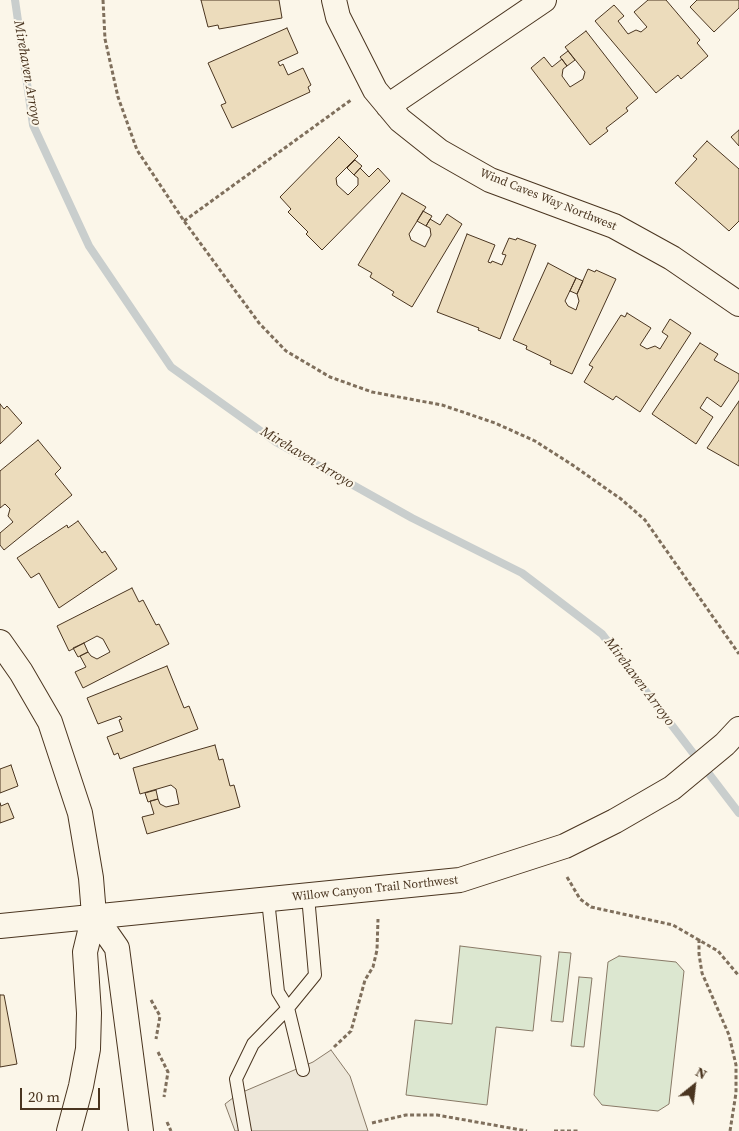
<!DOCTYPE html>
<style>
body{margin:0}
#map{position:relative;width:739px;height:1131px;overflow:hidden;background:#fbf6e9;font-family:"Source Serif 4",serif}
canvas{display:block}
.north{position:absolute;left:669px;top:1061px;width:50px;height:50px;-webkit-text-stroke:4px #fbf6e9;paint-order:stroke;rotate:29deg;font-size:14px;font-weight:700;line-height:20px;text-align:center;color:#4a3520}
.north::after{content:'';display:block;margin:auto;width:18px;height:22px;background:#4a3520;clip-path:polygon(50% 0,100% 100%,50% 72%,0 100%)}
.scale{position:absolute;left:20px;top:1088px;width:80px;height:22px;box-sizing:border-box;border:2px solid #4a3520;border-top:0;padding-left:6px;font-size:15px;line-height:18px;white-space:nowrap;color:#4a3520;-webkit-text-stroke:4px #fbf6e9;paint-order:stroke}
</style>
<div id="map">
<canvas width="739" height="1131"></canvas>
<div class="north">N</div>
<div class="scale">20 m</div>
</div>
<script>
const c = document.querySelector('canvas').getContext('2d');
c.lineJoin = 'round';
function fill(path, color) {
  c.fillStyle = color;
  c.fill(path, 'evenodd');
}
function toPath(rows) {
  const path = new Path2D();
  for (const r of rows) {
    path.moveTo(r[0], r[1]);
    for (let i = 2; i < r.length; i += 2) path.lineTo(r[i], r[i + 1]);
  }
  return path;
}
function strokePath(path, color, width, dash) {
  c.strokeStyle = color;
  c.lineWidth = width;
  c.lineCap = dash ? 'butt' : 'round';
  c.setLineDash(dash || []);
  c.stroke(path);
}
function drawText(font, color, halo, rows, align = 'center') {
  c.font = font + ' "Source Serif 4",serif';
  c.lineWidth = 4;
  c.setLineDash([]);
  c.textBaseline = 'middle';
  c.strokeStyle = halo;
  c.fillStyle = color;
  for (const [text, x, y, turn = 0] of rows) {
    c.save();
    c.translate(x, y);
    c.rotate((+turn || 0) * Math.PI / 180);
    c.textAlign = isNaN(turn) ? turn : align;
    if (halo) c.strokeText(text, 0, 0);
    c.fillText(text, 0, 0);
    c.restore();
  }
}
const green = toPath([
 [460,946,541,956,533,1031,496,1027,487,1105,406,1095,415,1020,452,1024,460,946],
 [559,952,571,953,563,1022,551,1021,559,952],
 [619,956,676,962,684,971,669,1104,658,1111,602,1105,594,1095,608,962,619,956],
 [579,977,592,978,584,1047,571,1046,579,977]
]);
fill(green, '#dce7d0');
strokePath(green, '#887966', 1);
const parking = toPath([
 [331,1050,350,1076,368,1131,235,1131,225,1104,238,1094,313,1062,331,1050]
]);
fill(parking, '#ede7d9');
strokePath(parking, '#887966', 1);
strokePath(toPath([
 [15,0,33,125,89,246,171,367,276,442,412,518,522,573,602,634,739,813]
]), '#c9cecd', 8);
const building = toPath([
 [201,0,279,0,282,18,219,29,218,25,208,27,201,0],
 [648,0,666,0,700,40,697,43,708,56,681,79,678,75,656,93,595,21,614,5,624,16,618,21,628,34,636,30,641,32,647,27,634,12,648,0],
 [697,0,739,0,739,8,714,32,690,7,697,0],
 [287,28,298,53,278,62,280,66,283,64,288,75,303,68,311,85,308,87,310,92,232,128,221,105,226,103,208,63,287,28],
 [586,31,638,98,626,108,628,111,606,128,608,131,590,145,531,68,544,57,552,67,562,59,567,66,563,69,562,76,570,87,583,79,585,72,565,47,586,31],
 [568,51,575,60,567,66,560,57,568,51],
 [739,130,739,146,731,137,739,130],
 [339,137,358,156,336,178,337,185,348,195,358,185,358,178,354,175,360,168,369,177,378,168,390,181,322,250,306,234,308,232,288,212,291,209,280,197,339,137],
 [707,141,739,169,739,221,729,231,675,183,697,159,693,156,707,141],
 [355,160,362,166,354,175,347,168,355,160],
 [402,193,426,207,409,234,411,240,425,247,431,235,430,228,426,226,430,219,440,225,447,214,462,224,412,307,392,295,394,292,370,277,372,273,358,265,402,193],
 [423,211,432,216,426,226,417,221,423,211],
 [467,234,495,245,488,262,491,263,492,261,502,265,506,255,502,254,509,238,516,240,517,238,536,245,500,339,478,330,479,328,437,312,467,234],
 [548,263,576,278,565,301,568,306,576,310,579,301,577,294,588,269,595,272,596,270,616,279,572,374,550,364,551,361,526,349,527,346,513,340,548,263],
 [576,278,583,281,577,294,570,291,576,278],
 [627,313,651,328,640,345,647,349,655,346,660,349,668,336,662,332,670,319,691,333,640,412,616,396,613,400,584,382,593,367,589,365,621,315,625,317,627,313],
 [700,343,718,354,714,360,739,374,739,380,721,407,707,397,700,408,713,417,696,444,652,414,700,343],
 [739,401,739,466,707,448,739,401],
 [0,404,4,409,7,406,22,423,0,444,0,404],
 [38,440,61,468,55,474,72,495,4,550,0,545,0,533,13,522,8,516,10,509,5,504,0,508,0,471,38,440],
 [78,521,102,553,105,551,117,569,59,608,39,573,31,578,17,558,67,525,68,528,78,521],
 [132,588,139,602,143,600,156,625,159,624,169,644,83,688,75,672,86,667,80,656,88,652,91,656,97,659,110,652,103,639,97,636,69,651,57,626,132,588],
 [84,643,88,652,78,657,73,648,84,643],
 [167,666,184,708,189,706,198,729,120,759,118,753,114,755,107,737,123,731,119,720,122,719,120,716,98,724,87,698,167,666],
 [215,745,219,760,223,759,230,786,234,785,240,807,147,834,142,817,154,814,150,801,158,799,160,804,166,807,179,804,176,789,171,785,140,794,133,768,215,745],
 [11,765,18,786,0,793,0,769,11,765],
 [156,790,158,799,148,802,145,793,156,790],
 [0,803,1,806,8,803,14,818,0,823,0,803],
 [0,995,4,995,17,1064,0,1067,0,995]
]);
fill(building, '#ecdcbc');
strokePath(building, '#4a3520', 1);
const service = toPath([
 [268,900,278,992,288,1008,315,975,308,896],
 [288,1008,303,1070],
 [245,1131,236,1079,253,1044,288,1008]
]);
const minor = toPath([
 [334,0,338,17,375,90,400,120,439,151,490,180,614,226,672,258,739,304],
 [388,106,544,0],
 [0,642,21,672,50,722,80,813,91,878,94,915,85,952,89,1013,88,1049,81,1086,69,1131],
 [94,915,117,948,141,1131],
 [0,926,460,880,565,846,615,821,672,788,725,744,739,729]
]);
strokePath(service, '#4a3520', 14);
strokePath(minor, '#4a3520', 26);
strokePath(toPath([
 [103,0,105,39,118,97,137,150,184,221,259,323,286,351,330,377,372,392,442,405,495,423,535,441,571,464,621,499,645,520,739,654],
 [184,221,351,100],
 [567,877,580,899,591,907,673,925,718,951,739,976],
 [699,939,699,954,702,973,729,1035,736,1065,736,1093,730,1131],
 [151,1000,160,1016,156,1039],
 [334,1047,351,1031,365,980,373,967,377,950,378,919],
 [158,1052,168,1072,164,1097],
 [167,1122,171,1131],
 [372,1123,406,1115,437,1115,527,1131],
 [554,1131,578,1131]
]), '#7f6f5c', 3, [4, 2.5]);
strokePath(service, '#fbf6e9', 12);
strokePath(minor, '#fbf6e9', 24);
drawText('12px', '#4a3520', '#fbf6e9', [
 ["Wind Caves Way Northwest",548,200,22],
 ["Willow Canyon Trail Northwest",375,889,-6]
]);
drawText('italic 14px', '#4a3520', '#fbf6e9', [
 ["Mirehaven Arroyo",27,73,80],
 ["Mirehaven Arroyo",307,458,31],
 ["Mirehaven Arroyo",639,682,53]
]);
</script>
